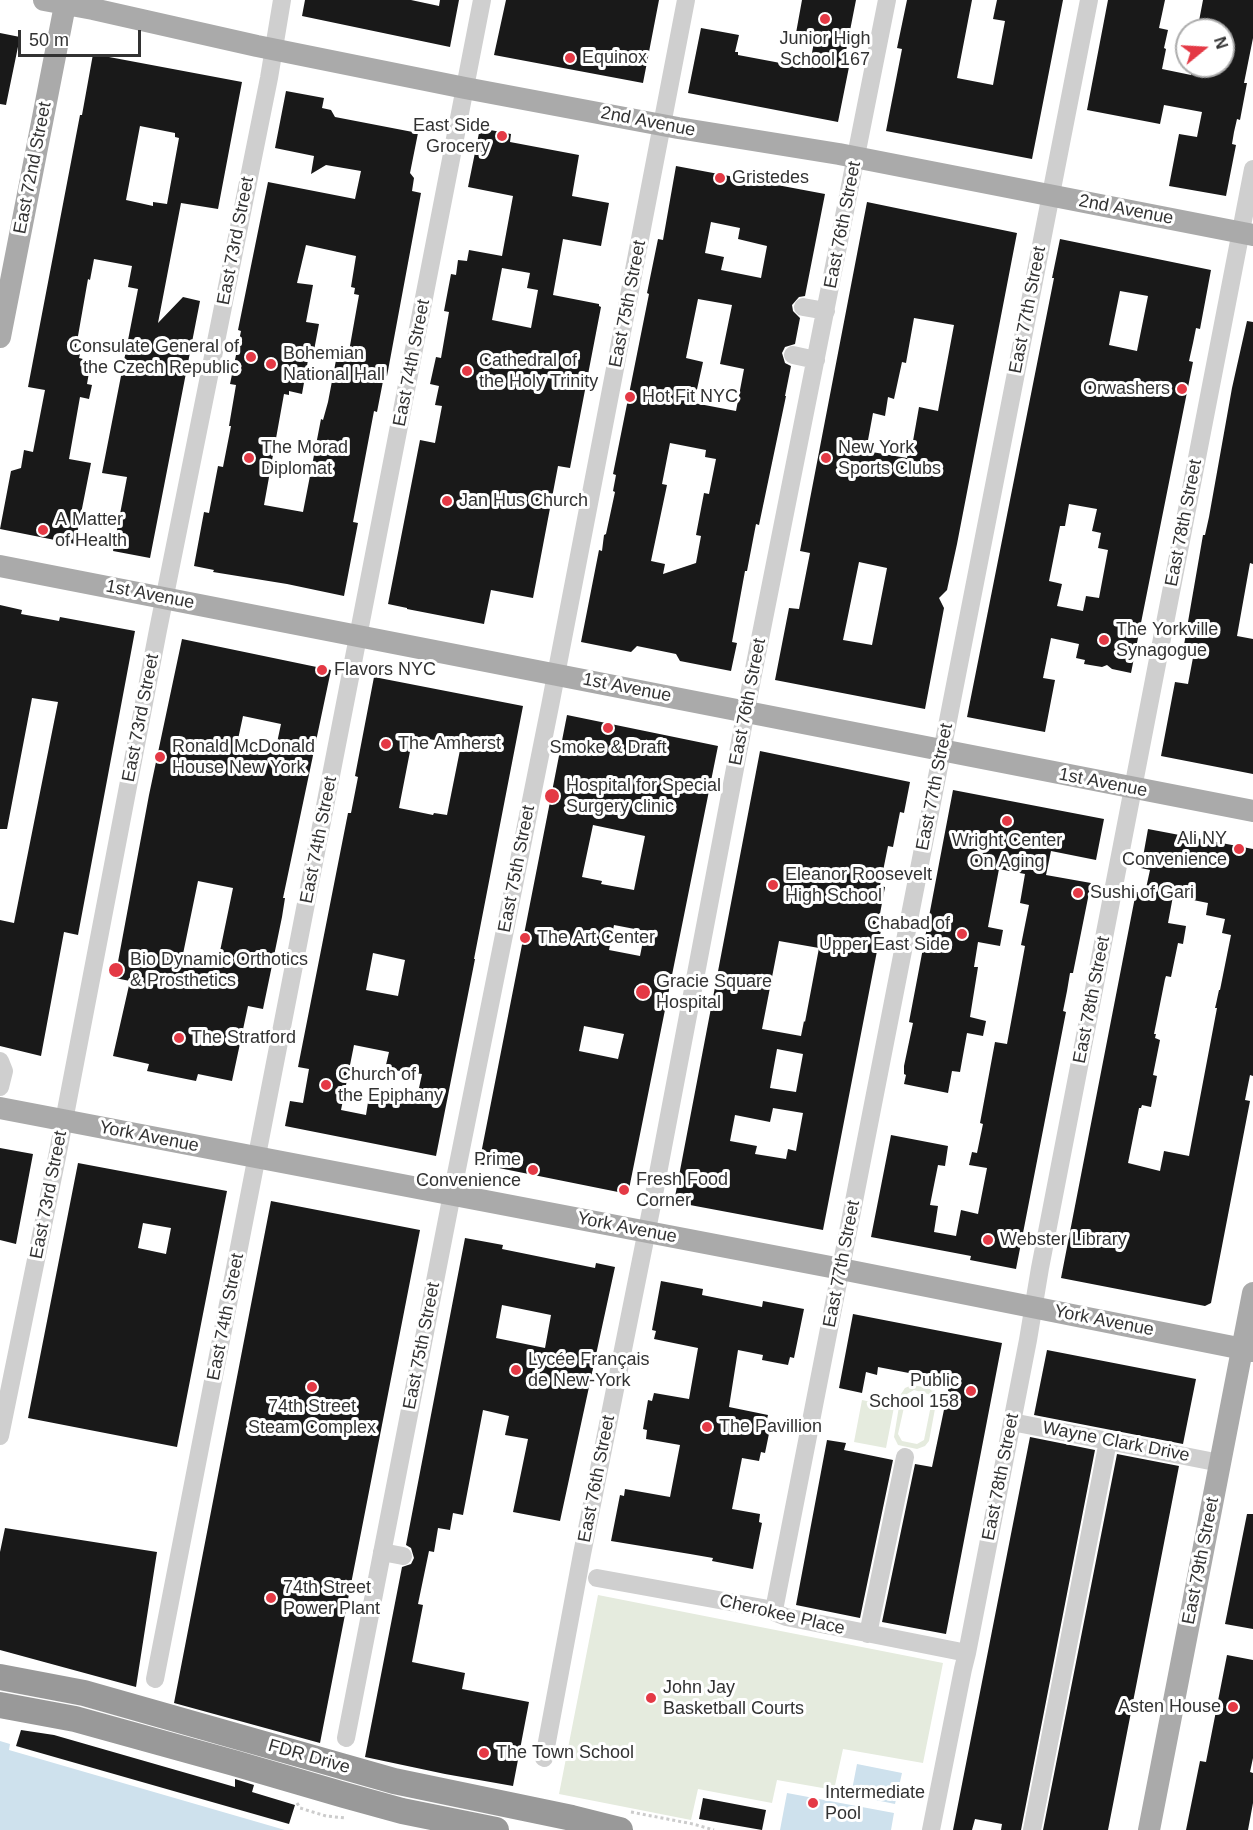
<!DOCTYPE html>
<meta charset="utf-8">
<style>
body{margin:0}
#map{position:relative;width:1253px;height:1830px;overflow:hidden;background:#fff;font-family:Arial,sans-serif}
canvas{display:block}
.north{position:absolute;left:1175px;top:18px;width:60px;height:60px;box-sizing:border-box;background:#fff;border:2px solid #adadad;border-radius:50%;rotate:72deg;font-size:16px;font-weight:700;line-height:24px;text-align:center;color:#323232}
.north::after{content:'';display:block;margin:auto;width:21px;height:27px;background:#e43945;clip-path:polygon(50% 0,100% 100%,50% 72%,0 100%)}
.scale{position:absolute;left:18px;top:30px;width:123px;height:27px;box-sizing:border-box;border:3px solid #323232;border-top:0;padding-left:8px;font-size:18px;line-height:21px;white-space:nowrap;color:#323232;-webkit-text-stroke:4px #fff;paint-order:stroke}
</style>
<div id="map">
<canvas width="1253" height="1830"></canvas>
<div class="north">N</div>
<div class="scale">50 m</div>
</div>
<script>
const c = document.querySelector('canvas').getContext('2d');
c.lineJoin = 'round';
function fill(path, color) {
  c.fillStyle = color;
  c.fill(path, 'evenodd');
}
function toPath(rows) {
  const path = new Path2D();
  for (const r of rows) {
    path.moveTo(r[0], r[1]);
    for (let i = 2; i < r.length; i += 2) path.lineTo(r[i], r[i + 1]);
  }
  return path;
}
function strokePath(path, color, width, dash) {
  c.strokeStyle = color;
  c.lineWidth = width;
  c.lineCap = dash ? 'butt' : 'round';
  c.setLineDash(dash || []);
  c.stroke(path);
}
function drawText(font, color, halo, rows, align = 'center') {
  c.font = font + ' Arial,sans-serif';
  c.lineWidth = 6;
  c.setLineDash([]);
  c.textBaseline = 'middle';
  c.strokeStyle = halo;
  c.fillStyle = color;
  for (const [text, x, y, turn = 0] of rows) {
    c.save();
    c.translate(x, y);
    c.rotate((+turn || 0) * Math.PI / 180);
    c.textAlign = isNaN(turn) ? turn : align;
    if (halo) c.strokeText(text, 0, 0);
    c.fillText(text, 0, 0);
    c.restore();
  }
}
fill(toPath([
 [912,1385,929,1388,935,1394,937,1398,929,1441,925,1446,917,1449,898,1445,894,1437,901,1394,905,1388],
 [914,1390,928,1394,932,1400,924,1440,917,1444,902,1441,898,1434,907,1394],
 [862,1400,894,1407,886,1448,854,1442],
 [598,1595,943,1663,923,1763,843,1749,834,1790,777,1780,772,1803,698,1789,691,1820,559,1794]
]), '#e5ebde');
fill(toPath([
 [0,1741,10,1744,9,1750,285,1830,0,1830],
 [857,1764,902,1773,895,1804,851,1795],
 [787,1793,894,1813,891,1830,780,1830]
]), '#cee1ed');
fill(toPath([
 [305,0,411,0,439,6,440,0,459,0,450,47,302,16],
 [506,0,659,0,643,83,494,55],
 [802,0,856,0,845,56,851,57,838,122,688,93,701,28,739,35,735,52,738,52,738,55,807,68,807,62,810,63,815,37,796,33],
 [907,0,972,0,957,78,993,85,1005,21,993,19,997,0,1063,0,1032,159,886,131,902,49,897,48],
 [1108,0,1165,0,1159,28,1168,30,1164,48,1166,49,1162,69,1191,75,1191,73,1194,73,1196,66,1223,66,1223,30,1217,30,1218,24,1199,21,1203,0,1253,0,1253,38,1244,83,1247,83,1240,120,1237,119,1234,132,1232,144,1236,145,1226,196,1169,186,1179,134,1197,137,1202,112,1164,105,1160,124,1087,110],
 [0,33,20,37,6,105,0,104],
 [93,54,242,82,218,209,181,203,158,323,183,297,200,301,150,558,113,551,127,477,102,473,138,289,128,287,132,266,94,259,90,280,88,279,75,353,80,354,79,358,91,361,87,384,92,385,89,399,80,397,69,459,91,463,75,544,0,529,11,471,21,468,24,450,33,452,45,390,28,387,80,115,82,115],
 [140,126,175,133,175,137,179,138,167,204,153,202,153,206,126,200],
 [286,91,324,98,322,108,331,110,335,117,418,133,410,173,414,178,412,191,421,193,387,376,384,376,377,412,374,411,353,522,358,523,344,596,287,584,213,572,214,570,194,566,204,512,209,513,218,466,223,467,231,426,229,426,236,385,230,384,241,331,238,330,268,182,355,199,361,171,326,165,311,174,314,156,275,148],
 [306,245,356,256,351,287,355,288,354,294,359,295,348,357,337,355,328,402,323,420,321,419,303,512,264,505,284,394,289,395,289,391,302,394,308,360,312,361,319,324,306,322,313,285,297,283],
 [480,128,511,134,510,142,579,155,572,196,609,203,601,246,563,239,553,295,599,304,599,306,601,307,570,468,558,466,533,598,491,590,484,624,407,609,407,608,388,604,420,440,435,443,442,406,435,405,439,386,430,384,436,357,441,358,449,312,444,311,451,274,456,275,458,260,467,261,469,250,502,256,513,196,468,187],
 [502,268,530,273,527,288,538,290,531,328,492,320],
 [676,166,825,194,805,296,799,297,792,305,793,311,800,318,795,344,785,347,782,353,785,363,791,366,785,396,786,396,759,525,756,524,747,571,745,571,732,642,737,643,731,671,680,661,676,654,637,646,631,652,581,642,599,550,602,551,604,535,606,534,615,492,613,491,616,475,613,474,649,294,647,293,658,239,663,240],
 [711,222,740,228,738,239,767,246,761,278,721,270,724,257,705,253],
 [698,299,732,305,720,364,744,369,736,411,694,403,703,362,686,358],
 [670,443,706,450,705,457,716,459,709,494,704,493,696,535,701,536,696,563,663,574,665,564,651,561,667,485,662,484],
 [867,202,1017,233,957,544,947,590,939,598,944,608,925,709,775,680,789,608,799,609,810,553,800,551],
 [914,318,954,325,938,411,919,407,913,441,911,440,907,458,866,451,873,413,885,416,888,397,894,399,902,362,906,363],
 [859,562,887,568,872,645,843,640],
 [1060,239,1211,270,1200,329,1196,328,1193,343,1189,361,1193,362,1131,673,1112,669,1107,665,1102,667,1084,664,1085,660,1076,658,1079,644,1051,638,1043,678,1055,680,1045,732,967,717,1054,278,1052,278],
 [1120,291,1148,296,1137,351,1109,345],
 [1069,504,1097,509,1092,531,1101,533,1098,548,1108,550,1099,598,1086,596,1083,611,1057,606,1062,584,1049,581,1060,526,1065,526],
 [1247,321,1253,322,1253,564,1250,563,1237,636,1253,639,1253,774,1161,756,1175,682,1188,684,1195,647,1184,645,1203,535,1205,535,1209,517,1232,388],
 [0,605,22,610,21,614,59,621,60,617,135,631,78,935,64,932,41,1056,0,1046,0,920,14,923,58,702,32,698,7,829,0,829],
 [182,639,331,670,283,898,285,898,282,917,263,1009,248,1006,232,1081,198,1074,196,1081,147,1071,149,1064,113,1056,130,981,115,978,149,795],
 [243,716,281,724,275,752,237,744],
 [198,881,233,888,218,961,183,954],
 [374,677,523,706,474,959,475,959,436,1156,285,1126,290,1101,303,1103,309,1069,298,1067,348,813,351,813,358,777,355,776],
 [413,736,461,745,447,815,434,813,433,815,399,808],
 [373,953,405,960,398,996,366,990],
 [354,1045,389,1052,385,1069,422,1074,416,1102,397,1098,396,1101,369,1096,366,1115,341,1110],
 [567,715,718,746,628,1194,479,1164],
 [593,825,645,836,634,890,601,884,602,881,582,877],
 [614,925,645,931,640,956,609,950],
 [584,1026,624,1034,618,1059,579,1051],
 [760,751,910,782,904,813,900,812,893,847,888,846,880,886,885,887,879,919,883,920,823,1230,674,1202],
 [779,941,819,948,805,1022,804,1021,801,1036,762,1029],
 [777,1049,803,1054,796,1092,770,1088],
 [773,1108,803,1113,796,1151,788,1149,786,1159,755,1154,757,1146,730,1141,735,1115,770,1122],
 [953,790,1104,819,1096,860,1051,851,1046,875,1091,883,1073,973,1070,973,1067,991,1063,1011,1066,1012,1016,1269,970,1260,971,1256,871,1237,891,1135,948,1146,945,1166,938,1165,930,1205,938,1206,934,1232,956,1236,961,1210,978,1214,987,1168,969,1165,972,1152,977,1153,983,1124,980,1123,995,1042,1007,1044,1025,946,1021,945,1029,905,1020,903,1025,874,999,869,988,927,1003,930,1000,946,978,942,974,967,978,967,970,1017,986,1021,983,1036,967,1033,960,1072,952,1071,948,1093,904,1084,906,1075,904,1074,904,1066,913,1023,909,1022],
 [1148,829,1253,849,1253,1076,1250,1075,1245,1100,1250,1101,1211,1303,1205,1306,1061,1278,1136,892,1145,893,1150,870,1141,868],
 [1173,896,1208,903,1206,915,1225,919,1222,933,1231,935,1220,990,1219,990,1216,1004,1215,1008,1217,1008,1189,1156,1164,1151,1160,1171,1128,1163,1139,1108,1141,1108,1142,1105,1151,1107,1157,1076,1153,1075,1160,1040,1155,1038,1156,1034,1154,1034,1165,979,1166,976,1171,977,1178,943,1183,944,1186,926,1168,923],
 [0,1148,33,1154,16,1244,0,1240],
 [78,1163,227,1191,177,1447,28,1418],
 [143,1223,171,1228,166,1254,138,1248],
 [271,1201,420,1230,320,1743,174,1703],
 [465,1238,503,1245,502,1249,595,1268,596,1263,615,1267,560,1521,513,1512,528,1439,505,1435,509,1416,483,1410,463,1515,453,1513,450,1530,438,1528,434,1552,429,1551,418,1604,423,1605,412,1662,465,1673,462,1689,529,1702,513,1786,445,1774,365,1757,402,1567,411,1564,414,1558,411,1548,406,1545],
 [502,1305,551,1315,545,1348,496,1338],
 [661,1281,703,1289,702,1295,762,1307,763,1301,804,1309,794,1358,790,1357,788,1365,762,1360,763,1355,738,1350,729,1407,768,1415,766,1423,771,1424,765,1453,761,1452,759,1461,742,1458,732,1509,760,1514,759,1522,762,1523,753,1569,712,1561,713,1558,690,1554,611,1541,620,1495,624,1496,625,1489,670,1497,680,1445,646,1439,647,1430,643,1429,648,1400,652,1401,654,1393,689,1399,698,1348,654,1339,656,1331,652,1330],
 [853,1314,1002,1343,946,1634,882,1622,915,1464,932,1467,950,1381,878,1367,877,1375,866,1372,862,1393,839,1388],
 [1047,1350,1196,1379,1183,1444,1034,1415],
 [1030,1437,1095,1450,1021,1830,1001,1830,1002,1824,975,1819,972,1830,953,1830],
 [827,1440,846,1443,844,1450,893,1460,860,1618,796,1605],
 [1117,1454,1179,1466,1164,1543,1108,1830,1043,1830],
 [1247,1514,1253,1514,1253,1629,1225,1624],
 [5,1528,157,1552,136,1687,0,1650,0,1552],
 [1227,1655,1253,1660,1253,1758,1250,1772,1253,1773,1253,1803,1248,1830,1186,1830,1200,1761,1206,1762],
 [21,1730,54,1735,235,1787,235,1779,254,1785,252,1792,295,1805,289,1824,16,1746],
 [703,1798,766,1810,762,1830,699,1819]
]), '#191919');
strokePath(toPath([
 [297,1803,300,1808,326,1816,346,1818],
 [631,1812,693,1824,714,1830]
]), '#ccc', 3, [3, 3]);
strokePath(toPath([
 [803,307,826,311],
 [793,355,816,360],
 [0,1061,4,1071,0,1087],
 [1012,1422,1220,1463],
 [0,1436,58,1152,158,630,269,78,282,0],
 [382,1552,403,1556],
 [597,1578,774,1610,776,1613,786,1617,967,1653],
 [774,1610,1089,0],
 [868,1634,905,1457],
 [155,1679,482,0],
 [346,1738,452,1194,550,706,686,0],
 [544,1758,582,1554,652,1205,752,679,887,0],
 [931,1830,963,1669,967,1653,1028,1340,1040,1268,1253,169],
 [1032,1830,1108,1441]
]), '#cfcfcf', 18);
strokePath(toPath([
 [44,0,93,9,257,46,465,88,678,128,839,154,1253,235],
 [0,337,66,0],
 [0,566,1253,811],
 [0,1108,841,1269,1253,1351],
 [1149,1830,1253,1293]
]), '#aaa', 22);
strokePath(toPath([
 [0,1677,84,1693,394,1781,572,1818,620,1830],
 [0,1705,75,1719,234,1763,344,1795,402,1811,496,1830]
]), '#999', 26);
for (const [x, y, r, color] of [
 [825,19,6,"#e43945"],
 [570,58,6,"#e43945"],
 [502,136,6,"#e43945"],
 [720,178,6,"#e43945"],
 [251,357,6,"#e43945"],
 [271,364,6,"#e43945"],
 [467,371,6,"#e43945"],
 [1182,389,6,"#e43945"],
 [630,397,6,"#e43945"],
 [249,458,6,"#e43945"],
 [826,458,6,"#e43945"],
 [447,501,6,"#e43945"],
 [43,530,6,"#e43945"],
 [1104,640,6,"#e43945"],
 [322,670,6,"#e43945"],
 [608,728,6,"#e43945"],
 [386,744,6,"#e43945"],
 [160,757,6,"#e43945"],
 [552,796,8,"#e43945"],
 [1007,821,6,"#e43945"],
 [1239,849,6,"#e43945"],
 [773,885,6,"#e43945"],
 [1078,893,6,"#e43945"],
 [962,934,6,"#e43945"],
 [525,938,6,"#e43945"],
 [116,970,8,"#e43945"],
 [643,992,8,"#e43945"],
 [179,1038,6,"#e43945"],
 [326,1085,6,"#e43945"],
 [533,1170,6,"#e43945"],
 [624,1190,6,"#e43945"],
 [988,1240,6,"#e43945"],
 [516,1370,6,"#e43945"],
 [312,1387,6,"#e43945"],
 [971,1391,6,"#e43945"],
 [707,1427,6,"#e43945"],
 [271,1598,6,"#e43945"],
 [651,1698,6,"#e43945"],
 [1233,1707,6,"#e43945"],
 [484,1753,6,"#e43945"],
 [813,1803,6,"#e43945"]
]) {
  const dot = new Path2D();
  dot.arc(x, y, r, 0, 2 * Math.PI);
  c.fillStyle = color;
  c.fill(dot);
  strokePath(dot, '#fff', 2);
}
drawText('18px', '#323232', '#fff', [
 ["Junior High",825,39,"center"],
 ["School 167",825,60,"center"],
 ["Equinox",582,58],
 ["East Side",490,126,"right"],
 ["Grocery",490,147,"right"],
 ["Gristedes",732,178],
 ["Consulate General of",239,347,"right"],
 ["the Czech Republic",239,368,"right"],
 ["Bohemian",283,354],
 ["National Hall",283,375],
 ["Cathedral of",479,361],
 ["the Holy Trinity",479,382],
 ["Orwashers",1170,389,"right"],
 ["Hot Fit NYC",642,397],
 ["The Morad",261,448],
 ["Diplomat",261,469],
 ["New York",838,448],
 ["Sports Clubs",838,469],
 ["Jan Hus Church",459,501],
 ["A Matter",55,520],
 ["of Health",55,541],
 ["The Yorkville",1116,630],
 ["Synagogue",1116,651],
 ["Flavors NYC",334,670],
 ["The Amherst",398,744],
 ["Ronald McDonald",172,747],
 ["House New York",172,768],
 ["Smoke & Draft",608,748,"center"],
 ["Hospital for Special",566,786],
 ["Surgery clinic",566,807],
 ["Ali NY",1227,839,"right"],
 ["Convenience",1227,860,"right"],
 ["Wright Center",1007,841,"center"],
 ["On Aging",1007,862,"center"],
 ["Eleanor Roosevelt",785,875],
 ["High School",785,896],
 ["Sushi of Gari",1090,893],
 ["Chabad of",950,924,"right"],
 ["Upper East Side",950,945,"right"],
 ["The Art Center",537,938],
 ["Bio Dynamic Orthotics",130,960],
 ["& Prosthetics",130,981],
 ["Gracie Square",656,982],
 ["Hospital",656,1003],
 ["The Stratford",191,1038],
 ["Church of",338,1075],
 ["the Epiphany",338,1096],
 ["Prime",521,1160,"right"],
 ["Convenience",521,1181,"right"],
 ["Fresh Food",636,1180],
 ["Corner",636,1201],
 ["Webster Library",1000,1240],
 ["Lycée Français",528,1360],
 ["de New-York",528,1381],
 ["Public",959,1381,"right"],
 ["School 158",959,1402,"right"],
 ["74th Street",312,1407,"center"],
 ["Steam Complex",312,1428,"center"],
 ["The Pavillion",719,1427],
 ["74th Street",283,1588],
 ["Power Plant",283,1609],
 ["John Jay",663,1688],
 ["Basketball Courts",663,1709],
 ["Asten House",1221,1707,"right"],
 ["The Town School",496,1753],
 ["Intermediate",825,1793],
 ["Pool",825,1814]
], 'left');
drawText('18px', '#323232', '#fff', [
 ["2nd Avenue",648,122,11],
 ["East 72nd Street",33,168,-79],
 ["2nd Avenue",1126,210,11],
 ["East 76th Street",843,225,-79],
 ["East 73rd Street",236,241,-79],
 ["East 75th Street",628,304,-79],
 ["East 77th Street",1028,310,-79],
 ["East 74th Street",412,363,-79],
 ["East 78th Street",1184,523,-79],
 ["1st Avenue",150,595,11],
 ["1st Avenue",627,688,11],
 ["East 76th Street",748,702,-79],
 ["East 73rd Street",141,718,-79],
 ["1st Avenue",1103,783,11],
 ["East 77th Street",935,787,-79],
 ["East 74th Street",319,840,-79],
 ["East 75th Street",517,869,-79],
 ["East 78th Street",1092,1000,-79],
 ["York Avenue",149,1137,11],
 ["East 73rd Street",49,1195,-79],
 ["York Avenue",627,1228,11],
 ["East 77th Street",842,1264,-79],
 ["East 74th Street",226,1317,-79],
 ["York Avenue",1104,1321,11],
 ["East 75th Street",422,1346,-79],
 ["Wayne Clark Drive",1116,1442,11],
 ["East 78th Street",1001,1477,-79],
 ["East 76th Street",597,1479,-79],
 ["East 79th Street",1201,1561,-79],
 ["Cherokee Place",782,1615,13],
 ["FDR Drive",309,1757,16]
]);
</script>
